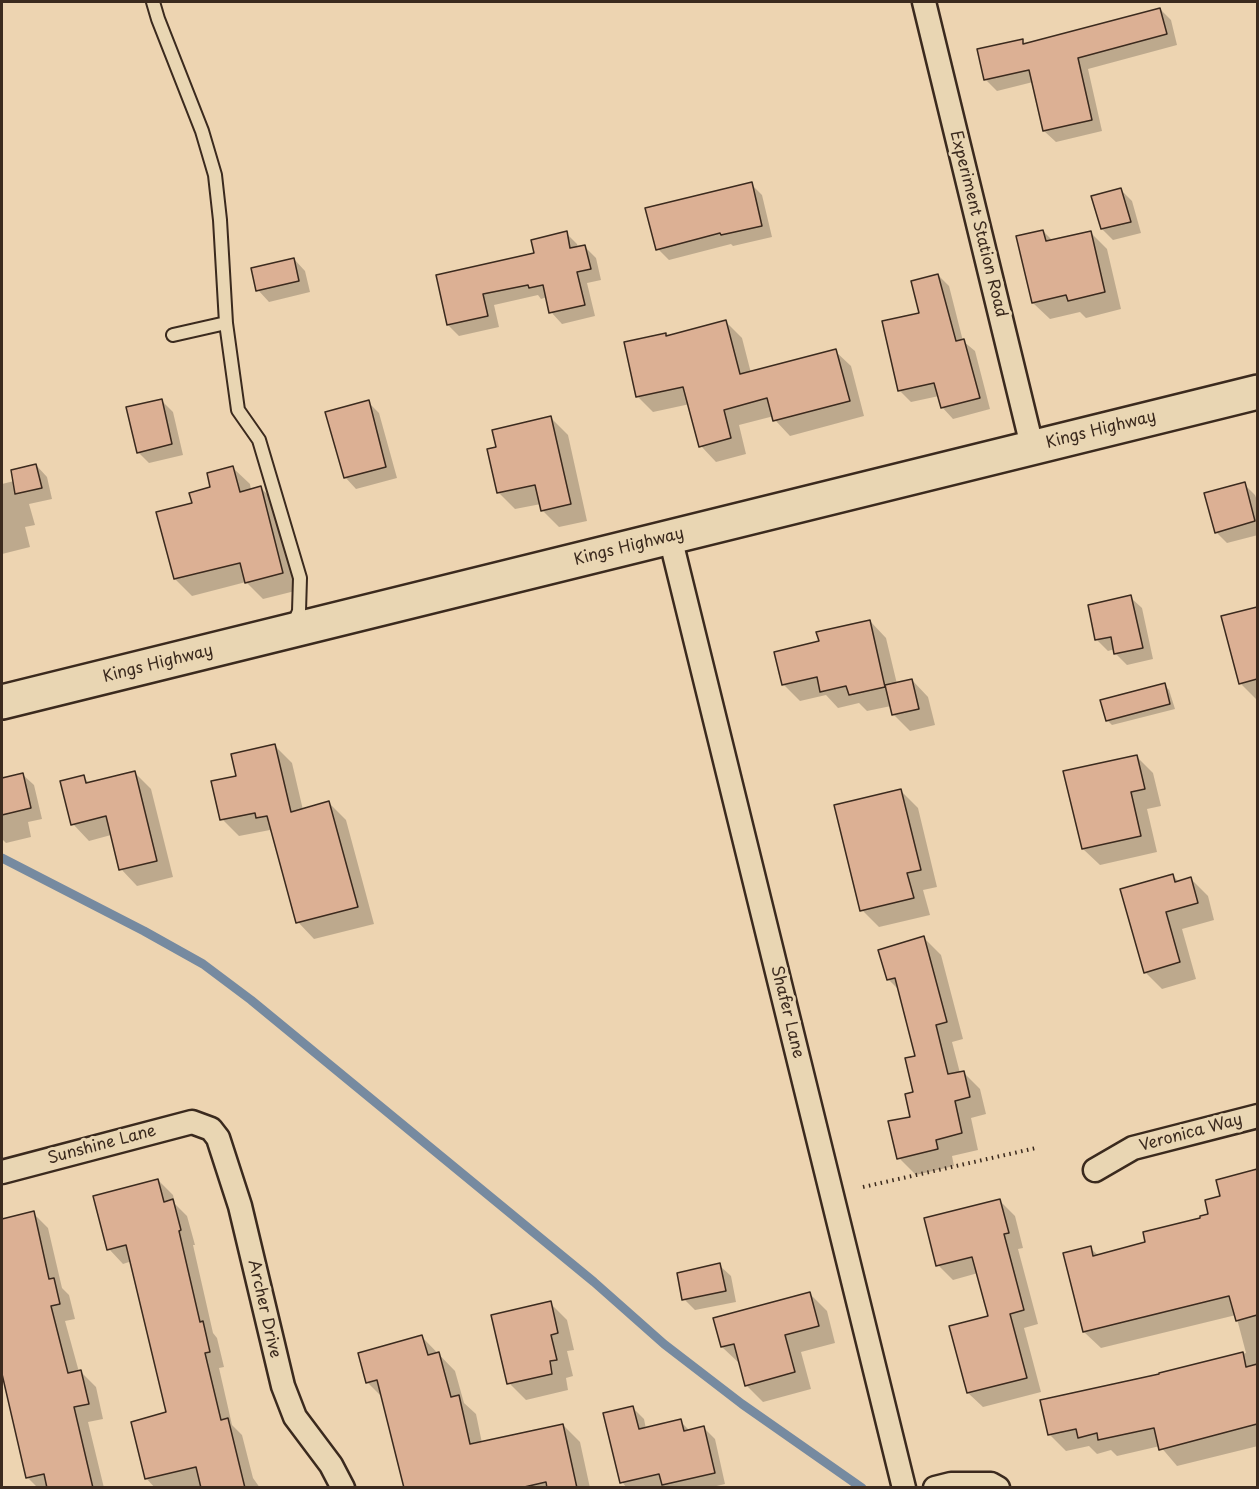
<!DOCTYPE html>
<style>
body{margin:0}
#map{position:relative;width:1259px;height:1489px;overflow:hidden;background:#edd4b1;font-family:"Playpen Sans",sans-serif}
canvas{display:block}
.frame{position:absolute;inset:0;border:3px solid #3b2a1e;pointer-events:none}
</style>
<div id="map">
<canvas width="1259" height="1489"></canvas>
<div class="frame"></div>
</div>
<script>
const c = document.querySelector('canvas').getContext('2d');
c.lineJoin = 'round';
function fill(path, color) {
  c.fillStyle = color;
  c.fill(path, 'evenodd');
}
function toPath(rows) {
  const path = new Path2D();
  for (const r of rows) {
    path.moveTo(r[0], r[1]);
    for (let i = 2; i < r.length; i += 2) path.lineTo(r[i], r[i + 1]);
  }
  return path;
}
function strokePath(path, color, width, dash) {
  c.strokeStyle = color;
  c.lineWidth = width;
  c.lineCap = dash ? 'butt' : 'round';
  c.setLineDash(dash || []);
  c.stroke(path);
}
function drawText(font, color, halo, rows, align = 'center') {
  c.font = font + ' "Playpen Sans",sans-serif';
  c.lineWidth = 6;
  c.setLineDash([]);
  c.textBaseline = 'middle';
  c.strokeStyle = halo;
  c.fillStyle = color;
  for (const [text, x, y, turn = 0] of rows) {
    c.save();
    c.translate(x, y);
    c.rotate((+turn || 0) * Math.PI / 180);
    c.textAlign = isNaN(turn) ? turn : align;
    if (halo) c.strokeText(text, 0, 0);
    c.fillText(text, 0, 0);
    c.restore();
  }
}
fill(toPath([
 [1160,9,1171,20,1177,45,1088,69,1102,131,1056,142,1044,131,1033,82,997,91,985,79,1022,41,1026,45],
 [751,184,762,195,772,237,733,246,731,244,669,260,658,249],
 [1121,190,1132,201,1141,233,1113,240,1102,229],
 [1043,231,1053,241,1090,232,1107,249,1121,309,1086,318,1080,312,1050,319,1033,303],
 [566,233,577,244,578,248,585,247,596,258,601,280,587,283,595,316,562,324,551,312,547,297,541,299,538,295,494,305,499,327,459,336,448,325,438,276,536,254],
 [294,259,305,271,310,292,269,302,258,290],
 [938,275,949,286,963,341,975,351,990,409,953,419,942,407,939,396,911,402,900,391,884,323,921,314],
 [726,322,742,338,751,373,835,351,851,366,864,416,790,436,775,420,774,416,739,425,746,454,716,462,701,446,690,404,653,412,637,396,665,335,667,337],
 [162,401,173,412,183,455,149,463,138,452],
 [368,402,379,413,397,478,356,489,345,477],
 [551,418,568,435,587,521,559,527,542,510,541,504,515,509,498,492,497,448],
 [36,465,47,477,52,499,29,504,35,525,25,527,30,547,2,554,2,484,14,481],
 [233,468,250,484,251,490,261,488,278,505,299,590,263,599,246,582,192,596,175,579,212,489],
 [1244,484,1255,495,1258,503,1258,535,1227,543,1216,532],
 [1130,597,1142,608,1153,659,1127,665,1116,654,1115,649,1108,651,1097,640],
 [1258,609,1258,700,1257,700,1240,683,1223,617],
 [870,621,886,638,897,684,912,680,928,697,935,725,910,731,893,714,891,706,867,711,859,703,838,708,826,695,800,701,783,684,821,643],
 [1164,684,1169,690,1175,709,1112,725,1107,720],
 [275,746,292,763,303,810,329,803,346,820,374,924,314,939,298,922,273,833,270,830,239,836,222,819,237,777],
 [1136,756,1153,773,1161,806,1147,809,1157,852,1100,865,1083,849],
 [134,772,151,789,173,877,137,886,121,869,111,835,89,841,73,824,83,777,90,784],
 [22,774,34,785,42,819,28,822,31,837,6,843,2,839,2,779],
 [901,791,918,808,937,887,923,890,930,915,879,927,862,910],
 [1173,876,1179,882,1191,879,1208,896,1214,920,1182,929,1196,979,1162,989,1145,972],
 [924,938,941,955,963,1039,952,1042,960,1073,963,1072,980,1089,986,1114,971,1118,978,1150,952,1156,954,1166,916,1175,899,1158,911,1118,917,1057,900,991,888,979],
 [1258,1171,1258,1446,1177,1466,1160,1446,1117,1456,1111,1450,1097,1454,1089,1446,1066,1451,1049,1434,1161,1374,1246,1353,1236,1315,1101,1348,1084,1332,1090,1248,1099,1256,1147,1243,1202,1219,1210,1215,1222,1197,1218,1181],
 [158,1180,173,1195,175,1204,187,1216,195,1245,193,1245,213,1333,217,1338,224,1367,219,1368,232,1425,242,1435,253,1478,260,1488,155,1488,146,1478,168,1413,132,1261,123,1264,109,1249],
 [1000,1201,1015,1216,1023,1248,1018,1249,1038,1324,1024,1328,1041,1392,983,1407,968,1393,989,1317,978,1273,953,1280,938,1265],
 [33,1213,48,1228,62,1288,69,1295,75,1319,65,1321,79,1372,81,1372,96,1387,103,1419,88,1422,104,1488,38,1488,27,1477,2,1372,2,1220],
 [719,1265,731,1276,736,1302,695,1310,684,1299],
 [810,1294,827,1311,835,1343,801,1352,811,1389,763,1402,746,1385,739,1363,722,1347],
 [550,1303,567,1320,574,1350,567,1351,573,1376,566,1378,568,1390,526,1400,509,1383],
 [422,1337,455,1371,464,1403,476,1414,482,1443,563,1425,580,1442,590,1488,406,1488,383,1398,367,1382],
 [633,1408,644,1419,646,1429,680,1421,690,1431,704,1428,715,1439,725,1484,708,1488,666,1488,665,1486,627,1488,622,1482]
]), '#0003');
strokePath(toPath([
 [2,858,144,931,203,964,251,1000,594,1282,664,1344,742,1404,862,1488]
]), '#768aa0', 9);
const building = toPath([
 [1160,8,1167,34,1078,58,1092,120,1043,131,1029,70,984,80,977,49,1023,39,1023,44,1160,8],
 [752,182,762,226,721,235,720,233,656,250,645,208,752,182],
 [1121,188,1131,222,1101,229,1091,196,1121,188],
 [1043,230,1046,241,1091,231,1105,292,1068,301,1066,295,1032,303,1016,236,1043,230],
 [567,231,570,248,585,245,591,269,577,272,585,305,549,313,543,285,529,288,528,285,483,294,488,316,447,325,436,275,534,253,531,240,567,231],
 [294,258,299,281,256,291,251,268,294,258],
 [938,274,956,341,964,339,980,398,941,408,934,383,898,391,882,321,919,313,911,281,938,274],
 [726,320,740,374,836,349,850,401,773,421,767,398,724,410,731,438,699,447,683,387,636,397,624,342,666,333,666,336,726,320],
 [162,399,172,444,137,453,126,407,162,399],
 [369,400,386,467,344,478,325,412,369,400],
 [551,416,571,504,541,511,535,485,497,493,487,449,496,447,492,430,551,416],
 [36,464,42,488,15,494,11,470,36,464],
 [233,466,240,492,261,486,283,573,245,583,240,563,174,579,156,512,192,503,189,493,210,487,207,473,233,466],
 [1245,482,1255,521,1215,533,1204,493,1245,482],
 [1131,595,1143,648,1114,654,1111,637,1095,640,1088,605,1131,595],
 [1257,607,1257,679,1239,684,1221,616,1257,607],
 [870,620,885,687,849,695,846,686,820,692,817,677,782,685,774,652,819,641,816,632,870,620],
 [912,679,919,709,892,715,885,685,912,679],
 [1165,683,1170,704,1106,721,1100,700,1165,683],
 [275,744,291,812,329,801,358,907,296,923,267,816,256,818,255,813,220,820,211,781,236,776,231,754,275,744],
 [1137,755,1145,789,1131,792,1141,836,1082,849,1063,771,1137,755],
 [135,771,157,861,119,870,106,816,71,825,60,781,84,775,86,783,135,771],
 [23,773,31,808,2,815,2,778,23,773],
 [901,789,921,870,907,873,914,898,860,911,834,805,901,789],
 [1173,874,1175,882,1191,877,1198,903,1166,912,1180,962,1144,973,1120,889,1173,874],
 [924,936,947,1022,936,1025,948,1074,964,1071,970,1097,955,1101,962,1133,936,1140,938,1149,897,1159,888,1121,910,1117,905,1094,913,1092,905,1058,915,1056,895,978,887,980,878,950,924,936],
 [1257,1169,1257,1315,1236,1321,1229,1296,1083,1332,1063,1253,1091,1246,1093,1256,1145,1242,1143,1232,1200,1218,1200,1216,1208,1214,1205,1200,1220,1196,1216,1180,1257,1169],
 [158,1179,164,1202,173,1199,181,1230,179,1231,200,1322,203,1321,210,1352,205,1353,221,1420,228,1418,245,1488,201,1488,196,1467,145,1479,131,1422,166,1412,126,1245,107,1250,93,1196,158,1179],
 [1000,1199,1009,1233,1004,1234,1024,1310,1010,1314,1027,1378,967,1393,949,1326,988,1316,972,1257,936,1266,924,1218,1000,1199],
 [34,1211,49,1279,54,1278,60,1304,51,1306,68,1373,81,1370,89,1404,74,1407,93,1488,47,1488,44,1474,26,1478,2,1374,2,1219,34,1211],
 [720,1263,726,1291,682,1300,677,1273,720,1263],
 [810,1292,819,1326,785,1335,795,1372,745,1386,734,1344,721,1347,713,1318,810,1292],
 [551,1301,558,1333,551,1335,557,1360,550,1361,552,1374,507,1384,491,1315,551,1301],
 [422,1335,428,1355,439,1352,451,1397,459,1395,470,1444,563,1424,577,1488,547,1488,546,1482,520,1488,404,1488,377,1380,366,1383,358,1353,422,1335],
 [1243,1352,1246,1367,1257,1364,1257,1424,1159,1450,1154,1428,1098,1440,1097,1433,1078,1438,1076,1429,1048,1435,1040,1400,1159,1374,1159,1373,1243,1352],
 [633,1406,639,1429,681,1419,684,1431,704,1426,715,1473,662,1485,659,1474,620,1483,603,1413,633,1406]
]);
fill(building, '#dcb094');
strokePath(building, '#3b2a1e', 1.5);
const lane = toPath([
 [153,2,158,19,202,131,215,175,220,220,226,323,238,410,259,440,300,578,299,611,293,626],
 [173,335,226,323]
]);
const street = toPath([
 [924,2,1032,446],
 [670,537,904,1488],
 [1095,1170,1133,1148,1258,1116],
 [2,1172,192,1122,211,1129,218,1138,240,1206,283,1386,295,1417,331,1465,343,1488],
 [935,1488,951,1484,991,1484,998,1488]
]);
const secondary = toPath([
 [2,702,1258,392]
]);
strokePath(lane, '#3b2a1e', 16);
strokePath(street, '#3b2a1e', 27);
strokePath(secondary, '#3b2a1e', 38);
strokePath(toPath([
 [863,1187,1036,1148]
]), '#3b2a1e', 4, [1.5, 4.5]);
strokePath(lane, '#e9d6b3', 12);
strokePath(street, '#e9d6b3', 22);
strokePath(secondary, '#e9d6b3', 33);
drawText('16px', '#3b2a1e', '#e9d6b3', [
 ["Experiment Station Road",978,224,76],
 ["Kings Highway",1101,430,-14],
 ["Kings Highway",629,547,-14],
 ["Kings Highway",158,664,-14],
 ["Shafer Lane",787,1012,76],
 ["Veronica Way",1191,1133,-15],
 ["Sunshine Lane",102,1145,-15],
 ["Archer Drive",264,1309,77]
]);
</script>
